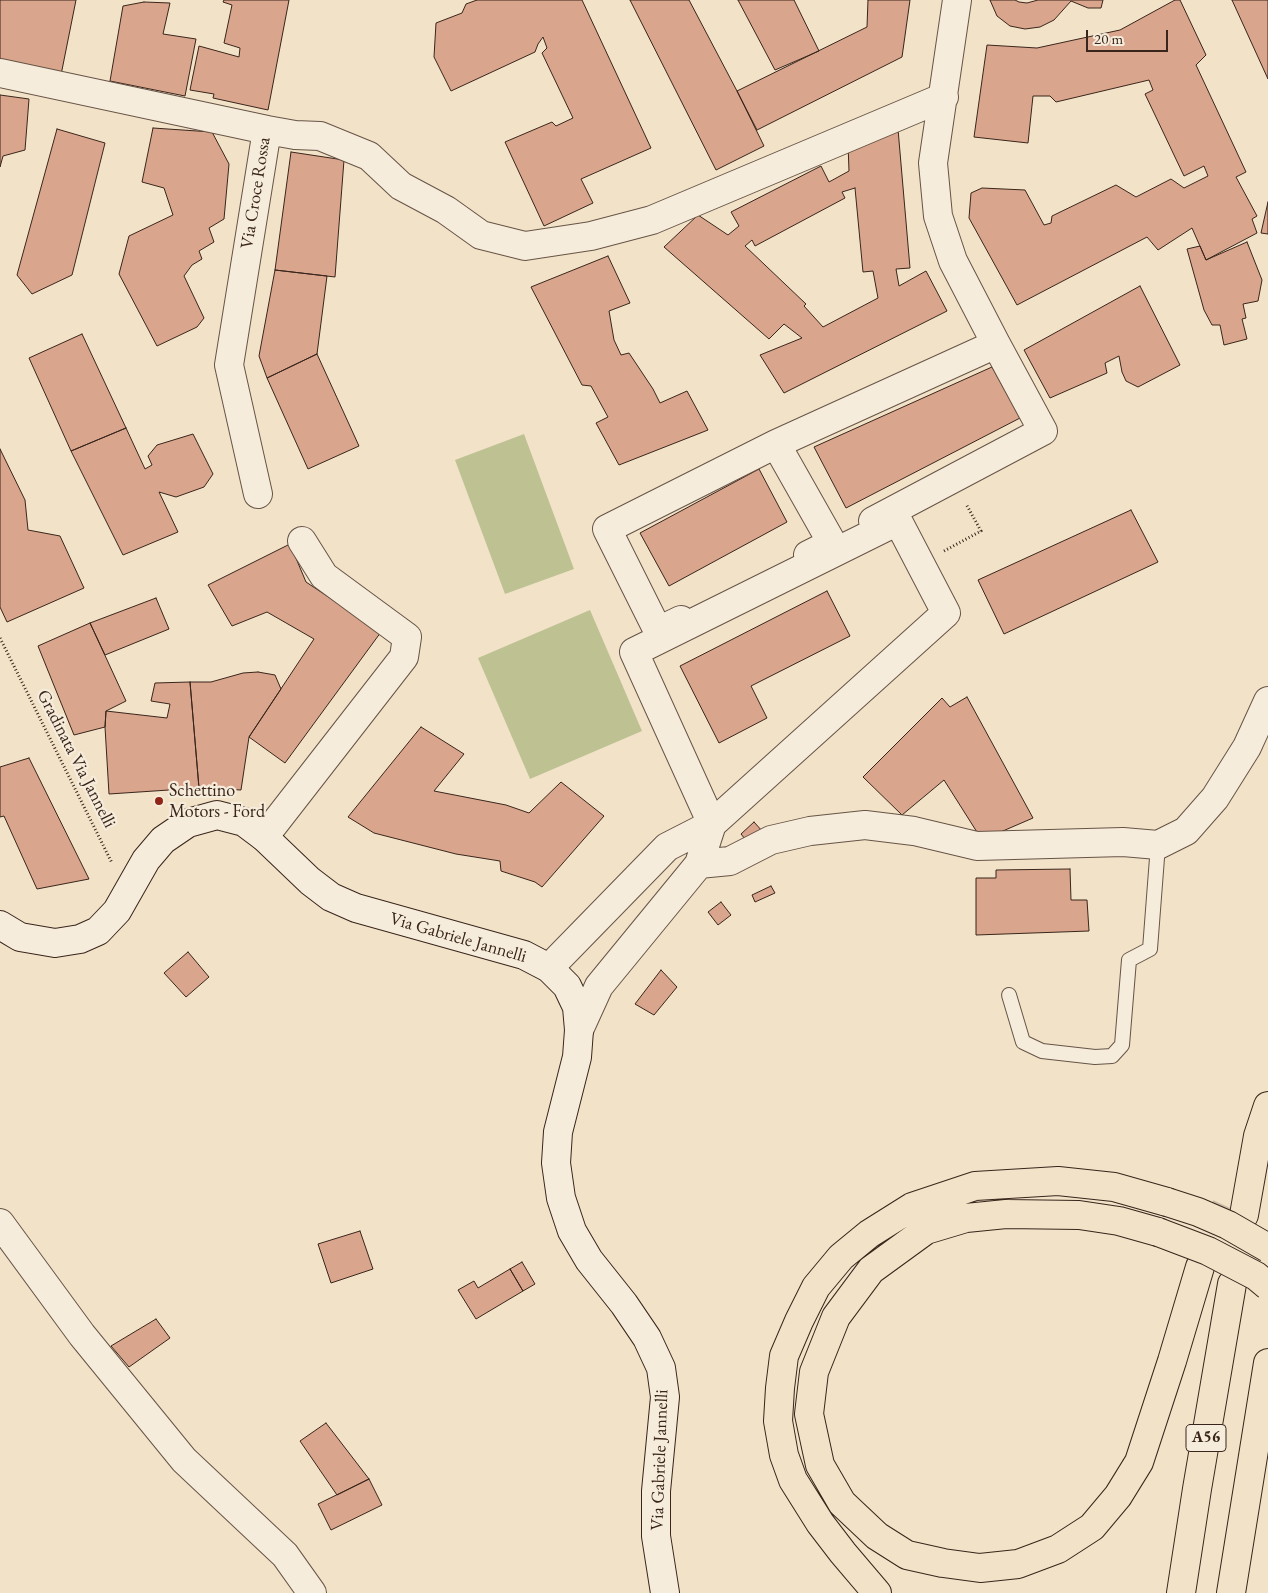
<!DOCTYPE html>
<style>
body{margin:0}
#map{position:relative;width:1268px;height:1593px;overflow:hidden;background:#f1e2c8;font-family:"EB Garamond",serif}
canvas{display:block}
.scale{position:absolute;left:1086px;top:30px;width:82px;height:22px;box-sizing:border-box;border:2px solid #39251b;border-top:0;padding-left:6px;font-size:15px;line-height:18px;white-space:nowrap;color:#39251b;-webkit-text-stroke:4px #f6ecdb;paint-order:stroke}
</style>
<div id="map">
<canvas width="1268" height="1593"></canvas>
<div class="scale">20 m</div>
</div>
<script>
const c = document.querySelector('canvas').getContext('2d');
c.lineJoin = 'round';
function fill(path, color) {
  c.fillStyle = color;
  c.fill(path, 'evenodd');
}
function toPath(rows) {
  const path = new Path2D();
  for (const r of rows) {
    path.moveTo(r[0], r[1]);
    for (let i = 2; i < r.length; i += 2) path.lineTo(r[i], r[i + 1]);
  }
  return path;
}
function strokePath(path, color, width, dash) {
  c.strokeStyle = color;
  c.lineWidth = width;
  c.lineCap = dash ? 'butt' : 'round';
  c.setLineDash(dash || []);
  c.stroke(path);
}
function drawText(font, color, halo, rows, align = 'center') {
  c.font = font + ' "EB Garamond",serif';
  c.lineWidth = 4.5;
  c.setLineDash([]);
  c.textBaseline = 'middle';
  c.strokeStyle = halo;
  c.fillStyle = color;
  for (const [text, x, y, turn = 0] of rows) {
    c.save();
    c.translate(x, y);
    c.rotate((+turn || 0) * Math.PI / 180);
    c.textAlign = isNaN(turn) ? turn : align;
    if (halo) c.strokeText(text, 0, 0);
    c.fillText(text, 0, 0);
    c.restore();
  }
}
fill(toPath([
 [524,434,574,569,505,594,455,460],
 [590,610,642,731,530,779,478,658]
]), '#bec293');
const building = toPath([
 [0,0,76,0,61,75,0,62,0,0],
 [224,0,289,0,268,110,213,98,214,94,190,90,199,46,239,57,240,48,224,43,232,5,223,2,224,0],
 [477,0,582,0,651,148,581,179,593,203,544,226,505,142,552,122,556,126,573,118,542,53,547,48,543,37,538,44,535,52,451,91,434,57,436,23,462,13,466,4,477,0],
 [630,0,689,0,737,91,764,146,716,170,630,0],
 [738,0,794,0,819,51,775,70,738,0],
 [868,0,910,0,902,57,757,130,737,91,867,27,868,0],
 [990,0,1015,0,1019,2,1027,3,1038,0,1103,0,1101,8,1088,8,1071,1,1054,20,1040,27,1025,29,1010,26,997,16,990,0],
 [1175,0,1180,0,1206,55,1196,65,1246,172,1236,177,1257,216,1252,219,1257,233,1206,260,1192,228,1158,250,1147,237,1017,305,969,218,971,193,982,188,1025,190,1044,225,1051,223,1052,216,1116,185,1136,197,1171,179,1184,188,1208,176,1204,166,1184,176,1145,94,1153,90,1149,80,1056,102,1050,96,1033,96,1028,143,974,137,987,45,1037,48,1120,30,1175,0],
 [1232,0,1268,0,1268,79,1232,0],
 [144,2,170,3,163,34,196,39,185,96,110,81,123,6,144,2],
 [0,95,29,99,25,150,3,156,0,167,0,95],
 [153,128,212,132,229,164,224,219,209,228,214,242,199,251,202,259,192,265,184,276,204,318,197,327,157,346,119,274,129,236,173,215,164,188,142,182,153,128],
 [57,129,105,143,72,275,32,294,17,275,57,129],
 [898,129,910,268,896,269,899,286,926,271,947,311,784,393,760,355,802,338,784,324,769,339,664,247,698,215,728,235,739,226,731,212,821,166,829,182,849,171,848,144,898,129],
 [855,188,863,272,873,271,878,298,823,327,804,306,806,304,745,246,752,240,755,246,845,198,842,192,855,188],
 [291,152,344,160,335,277,275,270,291,152],
 [1268,202,1268,234,1261,233,1268,202],
 [1247,242,1262,280,1258,301,1243,304,1246,318,1242,319,1247,339,1224,345,1220,325,1212,325,1204,310,1187,249,1200,246,1206,260,1247,242],
 [608,256,630,303,609,311,614,340,621,355,629,353,653,389,660,403,687,391,708,430,619,465,596,423,608,417,591,386,582,385,531,287,608,256],
 [275,270,327,276,317,354,267,378,259,356,275,270],
 [1140,286,1180,365,1138,387,1126,381,1122,372,1119,356,1105,363,1107,373,1050,398,1024,350,1140,286],
 [82,334,126,428,71,451,29,358,82,334],
 [317,354,359,446,308,469,267,378,317,354],
 [992,367,1020,418,846,508,814,447,992,367],
 [126,428,145,469,152,465,148,456,157,445,193,434,213,474,204,487,176,497,159,492,178,532,123,555,71,451,126,428],
 [0,449,25,500,28,530,60,536,84,588,7,622,0,607,0,449],
 [759,469,787,522,669,586,640,533,759,469],
 [1131,510,1158,562,1004,634,978,580,1131,510],
 [290,544,306,582,381,632,285,763,249,737,314,639,267,612,232,626,208,585,290,544],
 [827,591,850,636,751,686,767,718,719,743,680,666,827,591],
 [156,598,169,629,105,655,90,623,156,598],
 [90,623,126,701,106,711,105,727,74,735,38,646,90,623],
 [258,672,275,675,281,689,249,737,241,790,199,788,190,682,211,682,243,673,258,672],
 [190,682,199,788,109,794,105,727,106,711,167,718,170,704,151,701,155,683,190,682],
 [967,697,1033,818,982,840,944,780,902,815,863,777,942,698,950,707,967,697],
 [421,727,464,754,434,791,506,805,529,813,561,782,604,816,542,887,535,882,501,871,500,861,456,854,374,833,348,817,421,727],
 [29,758,89,879,37,889,4,816,0,817,0,767,29,758],
 [754,822,763,832,749,844,741,834,754,822],
 [1070,869,1071,900,1087,900,1089,931,976,935,976,878,996,878,996,870,1070,869],
 [771,886,775,893,755,902,752,895,771,886],
 [721,902,731,915,718,925,708,912,721,902],
 [188,952,209,977,186,997,164,973,188,952],
 [661,970,677,987,654,1015,635,1004,661,970],
 [360,1231,373,1269,331,1283,318,1244,360,1231],
 [522,1262,535,1284,523,1291,510,1269,522,1262],
 [510,1269,523,1291,476,1319,458,1290,474,1281,478,1288,510,1269],
 [156,1319,170,1338,129,1367,111,1346,156,1319],
 [326,1423,369,1479,337,1495,300,1441,326,1423],
 [369,1479,382,1505,331,1530,318,1504,369,1479]
]);
fill(building, '#daa58d');
strokePath(building, '#39251b', 1);
strokePath(toPath([
 [1200,1267,1205,1253,1226,1206]
]), '#ccbca5', 28, [28, 14]);
const service = toPath([
 [1009,995,1023,1042,1042,1051,1095,1057,1112,1056,1122,1045,1129,960,1150,949,1158,845]
]);
const minor = toPath([
 [957,0,933,163,938,216,953,261,996,344],
 [0,73,267,130,229,365,258,494],
 [267,130,295,135,320,136,369,156,401,186,446,210,481,235,525,246,591,236,652,220,944,97],
 [776,444,832,543,808,555],
 [681,620,658,631,607,529,776,444,996,344,1043,431,873,521],
 [264,837,404,657,407,637,324,576,302,541],
 [699,864,730,861,771,840,810,831,865,825,914,831,977,846,1123,842,1158,845,1186,831,1215,798,1247,747,1268,701],
 [549,968,667,847,712,824,946,613,898,521,634,652,712,824,699,864,599,986,579,1030],
 [0,1223,82,1335,184,1460,285,1555,312,1593]
]);
const secondary = toPath([
 [0,925,20,937,55,943,80,939,98,931,117,911,146,860,163,840,188,823,217,815,244,822,264,837,310,881,331,897,356,908,524,955,549,968,567,986,577,1007,579,1030,577,1057,558,1132,556,1163,561,1198,572,1231,589,1260,624,1304,647,1338,661,1368,665,1397,656,1491,656,1536,665,1593]
]);
const motorway = toPath([
 [1244,1215,1258,1136,1268,1106],
 [1158,1232,1119,1221,1079,1215,1006,1214,966,1218,926,1230,871,1270,836,1317,814,1372,809,1414,820,1465,842,1503,877,1536,907,1555,943,1563,980,1568,1018,1564,1058,1549,1092,1527,1118,1496,1139,1462,1172,1361,1200,1267],
 [877,1593,843,1553,820,1523,793,1480,784,1455,778,1421,780,1388,784,1356,799,1321,816,1287,841,1257,869,1234,912,1207,975,1186,1058,1181,1114,1187,1167,1202],
 [1181,1593,1197,1489,1232,1284],
 [1231,1593,1268,1363]
]);
strokePath(service, '#675446', 16);
strokePath(minor, '#675446', 30);
strokePath(secondary, '#39251b', 30);
strokePath(motorway, '#39251b', 30);
strokePath(toPath([
 [944,551,981,531,966,504],
 [0,638,112,863]
]), '#39251b', 3, [1, 2.5]);
strokePath(service, '#f6ecdb', 14);
strokePath(minor, '#f6ecdb', 28);
strokePath(secondary, '#f6ecdb', 28);
strokePath(motorway, '#f1e2c8', 28);
const motorwayBridge = toPath([
 [1167,1202,1198,1212,1228,1225,1268,1248],
 [1158,1232,1208,1251,1256,1276,1268,1286]
]);
strokePath(motorwayBridge, '#39251b', 30, []);
strokePath(motorwayBridge, '#f1e2c8', 28);
for (const [x, y, r, color] of [
 [159,801,5,"#8f2418"]
]) {
  const dot = new Path2D();
  dot.arc(x, y, r, 0, 2 * Math.PI);
  c.fillStyle = color;
  c.fill(dot);
  strokePath(dot, '#f6ecdb', 2);
}
for (const [x, y, w] of [
 [1206,1438,40]
]) {
  const box = new Path2D();
  box.roundRect(x - w / 2, y - 13.5, w, 27, 4);
  c.fillStyle = '#f6ecdb';
  c.fill(box);
  strokePath(box, '#39251b', 1);
}
drawText('bold 16px', '#39251b', null, [
 ["A56",1206,1438]
]);
drawText('18px', '#39251b', '#f6ecdb', [
 ["Via Croce Rossa",256,193,-81],
 ["Gradinata Via Jannelli",76,759,63],
 ["Via Gabriele Jannelli",458,938,16],
 ["Via Gabriele Jannelli",660,1460,-88]
]);
drawText('18px', '#39251b', '#f6ecdb', [
 ["Schettino",169,791],
 ["Motors - Ford",169,812]
], 'left');
</script>
